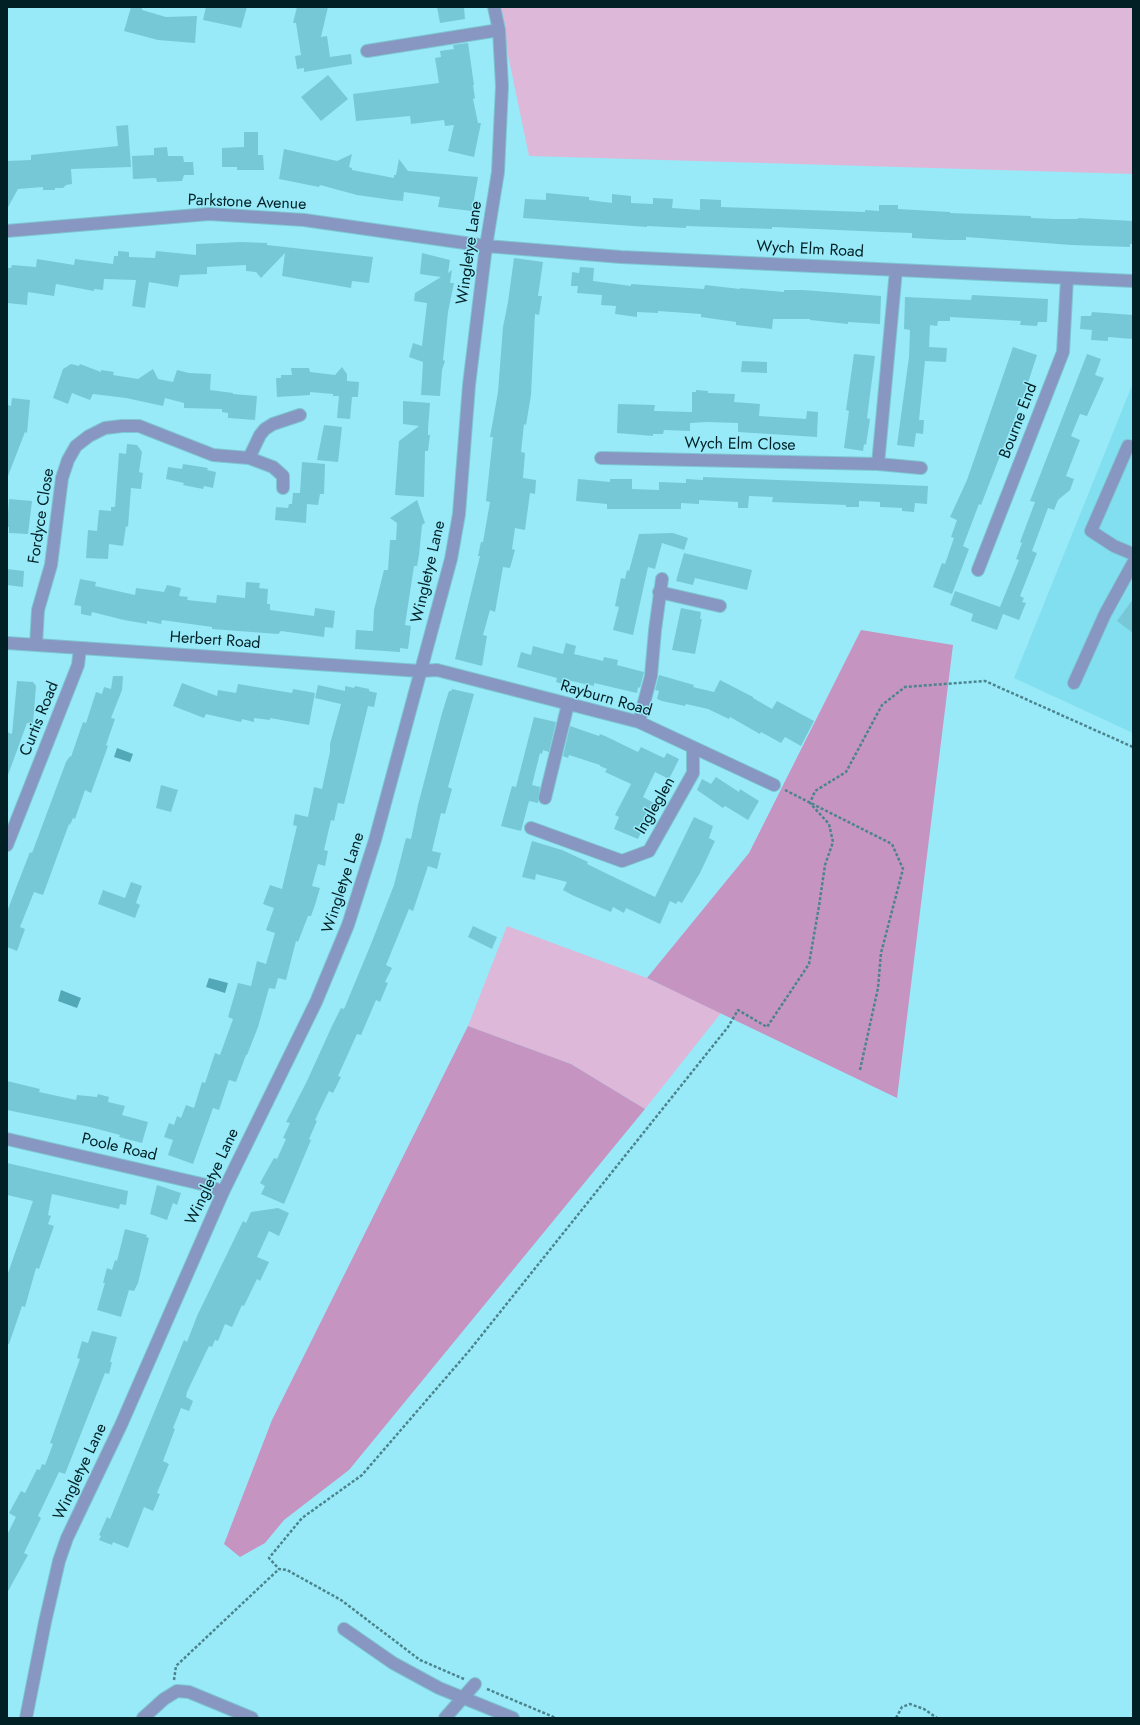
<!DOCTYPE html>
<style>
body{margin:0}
#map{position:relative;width:1140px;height:1725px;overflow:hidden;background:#98eaf8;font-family:Jost,sans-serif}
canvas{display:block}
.frame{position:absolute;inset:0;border:8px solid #002025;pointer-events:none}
</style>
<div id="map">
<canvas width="1140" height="1725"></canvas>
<div class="frame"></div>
</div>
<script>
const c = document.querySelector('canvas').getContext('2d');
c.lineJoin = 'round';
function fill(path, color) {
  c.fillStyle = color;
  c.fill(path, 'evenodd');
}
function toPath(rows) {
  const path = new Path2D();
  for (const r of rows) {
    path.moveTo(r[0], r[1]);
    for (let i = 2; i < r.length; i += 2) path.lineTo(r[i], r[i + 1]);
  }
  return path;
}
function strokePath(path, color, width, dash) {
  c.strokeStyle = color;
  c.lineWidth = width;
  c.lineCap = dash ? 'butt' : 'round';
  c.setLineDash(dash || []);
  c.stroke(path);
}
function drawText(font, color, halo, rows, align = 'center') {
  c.font = font + ' Jost,sans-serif';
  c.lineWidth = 3;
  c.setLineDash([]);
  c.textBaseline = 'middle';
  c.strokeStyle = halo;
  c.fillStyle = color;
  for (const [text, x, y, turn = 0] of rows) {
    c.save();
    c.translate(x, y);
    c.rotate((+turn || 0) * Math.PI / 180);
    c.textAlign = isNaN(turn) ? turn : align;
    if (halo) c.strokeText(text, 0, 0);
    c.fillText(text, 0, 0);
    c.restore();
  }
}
fill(toPath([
 [1133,383,1133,733,1014,678]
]), '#82dfef');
fill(toPath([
 [498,7,1133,7,1133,174,529,156],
 [507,926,647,978,721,1013,645,1109,571,1064,468,1026]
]), '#ddb8d9');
fill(toPath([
 [861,630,953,645,897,1098,647,978,749,853],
 [468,1026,571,1064,645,1109,349,1470,284,1520,265,1543,240,1557,224,1544,272,1420]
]), '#c694c1');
fill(toPath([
 [117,748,133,754,130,762,114,757],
 [209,978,228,983,225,993,206,987],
 [61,990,81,998,77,1008,58,1001]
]), '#52a8b6');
fill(toPath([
 [131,7,142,7,142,10,166,17,197,16,195,43,158,40,124,31],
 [206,7,247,7,241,28,203,20],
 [297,7,328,7,321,37,327,36,330,57,351,54,352,64,304,72,304,68,297,69,295,56,301,55,296,23,293,23],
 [437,7,464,7,465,19,440,23],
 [468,43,474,85,473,85,475,98,473,99,478,123,481,123,474,157,448,151,454,125,445,126,444,120,411,124,410,116,356,121,353,94,439,83,435,58,441,57,440,51,454,49,453,45],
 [328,75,348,99,321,121,301,97],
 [128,125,131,167,71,169,72,184,66,185,63,188,55,188,55,190,43,190,43,187,18,189,7,209,7,161,31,160,31,155,118,146,116,126],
 [244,132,258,132,258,155,263,155,264,170,237,170,237,167,222,167,222,148,244,147],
 [167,147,168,156,183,156,184,162,193,162,194,175,184,175,182,181,157,182,156,178,133,179,132,156,154,155,154,148],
 [284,149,337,161,352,154,349,167,352,168,352,170,394,178,394,175,396,175,399,159,408,171,478,177,472,211,438,207,440,197,404,192,403,201,392,200,357,195,320,185,319,187,279,179],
 [546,193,589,197,589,200,612,203,612,194,631,196,631,203,653,204,653,198,673,199,672,208,700,210,700,199,721,200,721,207,865,212,865,210,879,211,879,205,898,205,898,209,950,212,950,213,1031,216,1031,218,1056,219,1078,219,1078,218,1133,221,1133,244,1130,244,1130,247,1071,245,966,237,966,240,948,240,912,238,912,233,883,232,772,227,772,229,686,226,686,228,647,226,647,227,523,218,525,199,546,200],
 [242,242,267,243,267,245,373,257,369,283,352,281,351,288,282,276,285,253,261,278,256,272,246,271,246,265,207,267,207,274,180,275,178,287,149,282,145,308,132,306,136,280,104,279,103,290,94,289,94,291,56,284,54,296,28,292,27,305,7,303,7,268,11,268,12,265,36,267,37,259,74,265,75,259,113,264,114,256,118,256,118,251,129,252,129,257,155,258,156,251,196,255,196,244],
 [422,253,450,260,448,273,452,270,450,283,454,283,448,312,443,360,445,361,442,370,440,396,421,395,423,362,409,357,413,343,422,346,427,303,414,301,415,293,441,277,420,274],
 [514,258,543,262,538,296,542,296,539,315,535,314,531,395,526,425,524,424,521,452,525,453,523,478,536,480,535,494,530,493,525,530,515,528,512,549,515,550,510,568,503,567,495,612,490,610,483,635,487,636,482,666,455,659,480,556,478,556,481,542,483,542,490,502,486,501,493,437,490,437,498,392,503,327,508,302],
 [580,267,594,268,593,281,631,286,631,284,704,289,705,285,740,289,740,288,784,292,784,290,803,290,881,296,880,324,848,322,848,324,810,320,810,319,773,319,772,329,736,325,736,322,701,317,701,314,658,311,658,313,637,312,637,317,615,314,616,306,601,305,602,295,577,293,578,286,571,286,572,272,579,273],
 [972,295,1048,299,1047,322,1038,322,1037,326,1020,325,1021,321,950,317,950,321,938,321,937,326,930,325,929,347,947,348,946,362,925,361,919,420,924,420,923,434,916,433,914,447,897,445,909,357,910,330,904,329,905,297,971,300],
 [1092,312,1133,315,1133,339,1108,337,1108,341,1091,340,1092,330,1080,329,1081,316,1091,316],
 [1013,347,1037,355,1026,389,981,505,979,504,963,546,969,549,952,594,933,587,942,563,945,564,954,538,951,537,957,520,950,517,967,480],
 [854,354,875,356,867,418,870,419,866,445,864,444,863,451,844,448,849,411,846,410],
 [1087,354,1101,359,1095,375,1104,378,1087,416,1080,414,1071,436,1080,440,1066,476,1074,479,1070,490,1058,500,1054,510,1048,508,1032,551,1037,553,1020,596,1024,598,1022,602,1026,603,1019,620,1003,614,997,630,971,621,973,614,950,605,955,591,1000,607,1019,560,1016,559,1022,543,1020,542,1035,502,1030,501],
 [742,361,767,362,767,373,741,372],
 [71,364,79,366,80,364,101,372,101,370,114,372,113,375,138,379,153,369,158,379,173,382,177,370,189,373,211,374,210,390,233,393,233,394,257,396,255,420,228,418,228,413,222,412,222,409,184,408,184,403,165,398,163,406,126,398,93,394,90,400,72,393,68,404,53,398,63,369],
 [342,367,347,374,347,381,359,382,358,397,352,397,350,419,337,418,339,396,333,396,333,394,310,392,310,395,277,397,276,378,281,378,281,375,292,375,291,368,309,368,310,372,335,375],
 [696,390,708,391,708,393,735,394,734,402,760,404,759,416,806,419,807,411,818,412,817,437,738,432,738,423,707,422,690,423,690,431,664,430,663,434,653,434,653,436,617,433,618,404,655,405,654,411,692,412,692,392,696,392],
 [12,398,30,400,27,433,25,432,8,476,7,414,8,405,11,406],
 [403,401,430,403,428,429,428,435,430,435,428,451,425,451,424,497,395,495,399,441,419,426,403,424],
 [324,425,342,427,338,462,317,460],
 [127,444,137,445,142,452,139,472,143,473,141,489,131,488,128,527,126,526,123,546,109,544,108,559,86,558,88,530,97,531,99,510,111,511,111,507,115,507,119,453,126,454],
 [302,462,325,464,324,494,320,494,318,505,307,504,306,523,275,520,276,507,288,508,289,504,292,504,293,493,300,493],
 [183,464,208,468,207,470,216,472,213,488,204,486,203,489,183,485,184,483,166,479,168,467,182,469],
 [703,477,928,486,927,504,915,503,914,512,902,511,902,508,880,507,880,502,859,501,859,507,846,507,846,505,772,502,773,497,749,496,748,508,738,508,738,502,699,500,699,504,681,503,681,509,607,509,607,504,576,501,578,479,610,482,610,479,632,479,632,489,659,490,659,482,686,483,686,479,703,480],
 [9,499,32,501,28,534,9,533,9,527,7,527],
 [417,500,425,523,422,525,419,555,417,566,414,566,405,625,411,626,408,649,400,648,400,652,355,649,356,630,373,631,374,610,384,570,388,570,390,540,396,540,397,523,390,518],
 [673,533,688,538,684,550,662,543,655,569,648,567,633,635,613,630,619,607,615,606,621,578,625,579,627,570,629,571,639,534],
 [684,553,752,570,747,590,695,578,693,585,676,581],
 [7,569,24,571,23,587,7,585],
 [80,579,96,582,95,586,135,595,136,588,164,592,167,585,181,588,179,596,188,597,187,600,216,603,217,595,245,598,246,582,260,583,259,588,268,589,267,604,270,604,270,610,314,616,315,608,335,611,333,628,325,627,324,637,281,631,278,634,212,629,212,627,162,620,161,624,147,621,147,624,124,620,92,612,91,616,81,614,81,606,74,605],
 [1133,599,1133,633,1117,621],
 [681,608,701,612,700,619,702,619,695,654,672,650],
 [566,643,576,646,574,654,603,661,604,657,618,660,617,665,644,672,640,688,638,687,637,693,594,683,594,686,567,680,566,685,556,682,557,678,517,667,521,652,531,655,533,646,563,654],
 [659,675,694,685,693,687,714,692,720,680,753,697,753,698,772,709,777,701,814,721,801,746,785,737,781,743,761,732,760,734,730,717,729,719,708,709,686,704,685,706,662,701,657,699,659,691,655,690],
 [113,676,123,676,122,690,111,718,115,719,106,745,108,746,91,793,85,790,75,819,73,818,70,825,69,824,43,895,34,892,20,927,25,929,17,951,7,947,7,912,16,888,30,852,32,853,66,762,70,756,71,757,83,722,86,723,96,692,102,694,104,687,111,689],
 [17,681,33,682,36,686,33,724,27,723,8,775,7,732,12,734],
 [182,683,217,696,218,690,236,693,238,684,292,693,293,689,315,693,309,725,270,718,270,720,254,718,254,722,242,719,241,722,206,714,204,718,173,706],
 [318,685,345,691,345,686,354,688,355,686,369,689,369,691,377,693,374,707,368,706,344,804,338,803,334,821,331,820,324,850,328,851,325,866,318,864,312,886,320,888,315,905,311,916,308,916,298,942,296,941,286,980,278,978,275,989,269,988,258,1027,247,1055,246,1055,236,1082,229,1080,219,1110,213,1108,193,1164,168,1155,173,1140,164,1137,169,1123,174,1125,177,1116,181,1118,186,1105,194,1108,202,1082,205,1083,215,1053,220,1055,233,1019,228,1017,238,983,251,986,257,961,266,964,275,933,266,930,274,908,263,904,270,885,282,889,297,826,293,825,295,814,308,817,314,787,322,789,330,752,330,744,341,704,315,698],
 [452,689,474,694,448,787,452,789,445,814,441,813,432,851,441,853,437,869,428,866,413,911,409,909,386,965,392,968,385,982,388,983,380,1002,376,1000,361,1035,357,1034,338,1076,341,1077,333,1093,329,1091,315,1120,317,1121,309,1139,311,1140,284,1204,261,1194,265,1186,260,1183,274,1158,277,1159,286,1139,283,1138,290,1123,286,1122,307,1081,332,1026,341,1008,344,1009,371,944,394,885,406,838,411,839,418,805,442,713,449,691,451,691],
 [534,717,556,722,549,752,543,750,542,754,540,753,532,785,540,787,538,803,529,801,521,831,501,826,512,786,516,787],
 [570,726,599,736,600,734,605,736,638,752,641,747,664,758,667,753,679,759,669,779,655,772,643,797,654,803,638,839,614,829,619,817,615,815,631,784,605,772,607,769,600,766,600,765,569,755,568,758,563,756],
 [716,777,739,792,740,789,759,801,748,820,725,806,723,808,697,790,702,779,711,784],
 [161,785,178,790,171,812,156,808],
 [694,817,713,826,709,838,715,841,700,873,682,903,678,901,676,904,670,901,660,924,626,908,624,913,613,907,611,912,572,895,563,890,567,882,536,874,535,880,522,877,532,841,562,850,588,862,587,864,655,897],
 [131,882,142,886,136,903,140,905,135,918,98,904,103,890,125,898],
 [473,926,497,937,492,949,468,937],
 [7,1081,40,1089,39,1092,76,1100,77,1095,97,1097,98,1094,109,1097,108,1102,125,1106,122,1115,148,1122,142,1143,119,1137,120,1135,90,1127,7,1110],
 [7,1163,128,1191,126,1205,120,1204,119,1209,52,1194,48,1215,51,1216,48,1224,54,1226,39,1269,36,1268,25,1307,22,1306,9,1344,7,1344,7,1276,33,1201,7,1195],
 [157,1185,181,1193,177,1205,173,1203,167,1220,150,1214],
 [278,1208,289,1213,279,1236,269,1231,257,1257,269,1262,260,1281,257,1279,244,1306,242,1305,232,1327,225,1324,218,1341,215,1340,212,1347,209,1346,187,1392,186,1397,193,1401,189,1411,181,1408,173,1428,175,1429,163,1461,169,1464,157,1493,160,1494,153,1511,144,1507,128,1548,113,1542,112,1545,99,1540,101,1536,99,1535,107,1517,110,1519,184,1340,187,1342,197,1316,243,1221,246,1223,251,1212],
 [125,1229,147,1235,146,1237,149,1238,138,1283,134,1291,129,1290,121,1317,97,1310,105,1283,103,1283,107,1268,112,1270,115,1260,117,1261],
 [92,1331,117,1337,110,1362,112,1362,109,1374,105,1373,65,1474,59,1472,38,1516,41,1518,24,1553,28,1555,7,1593,7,1535,16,1517,9,1513,21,1491,25,1493,37,1469,40,1470,42,1464,45,1465,53,1444,50,1443,80,1359,77,1358,82,1341,88,1343]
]), '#77c8d6');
const minor = toPath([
 [367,51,499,30],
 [7,231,209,214,304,220,486,246,621,257,1133,281],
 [1133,447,1128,446,1091,531,1114,546,1133,554],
 [249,458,260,435,265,429,273,424,300,415],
 [601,458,878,464,921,468],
 [878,464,896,270],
 [978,570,1063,352,1067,278],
 [659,592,720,606],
 [7,643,420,671,437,670,639,722,774,785],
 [36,645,38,610,51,565,62,478,68,460,76,446,89,436,105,428,122,426,139,426,213,455,249,458,273,467,283,476,283,488],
 [1074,683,1105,614,1133,563],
 [639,722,651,676,655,630,662,579],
 [545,798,568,704],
 [531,828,622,861,649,851,693,773,693,749],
 [7,845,78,665,80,648],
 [7,1139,206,1185,223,1192],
 [344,1629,393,1663,439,1688,513,1718],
 [26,1718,45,1622,59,1561,67,1538,121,1425,223,1192,316,1002,348,925,375,840,451,559,459,514,469,385,486,246,498,172,502,86,499,30,494,7],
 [143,1718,164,1699,177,1691,189,1692,252,1718],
 [445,1718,475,1684]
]);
strokePath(minor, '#7dc6d2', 14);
strokePath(toPath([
 [785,790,892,844,903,869,881,953,878,988,860,1070],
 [464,1679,420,1660,341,1600,287,1570,279,1569,269,1558,302,1518,362,1475,469,1351,728,1027,738,1010,767,1027,809,964,819,906,825,865,833,842,829,824,810,803,815,791,846,772,882,705,905,687,985,681,1133,747],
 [174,1680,176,1666,279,1569],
 [487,1689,556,1718],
 [896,1718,902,1707,910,1704,924,1709,937,1718]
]), '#4c848e', 2.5, [3, 2]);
strokePath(minor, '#8897c1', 12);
drawText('16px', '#002025', '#98eaf8', [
 ["Parkstone Avenue",247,203,2],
 ["Wych Elm Road",810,250,3],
 ["Wingletye Lane",470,253,-82],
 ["Bourne End",1019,421,-69],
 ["Wych Elm Close",740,445,1],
 ["Fordyce Close",42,516,-81],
 ["Wingletye Lane",429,572,-77],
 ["Herbert Road",215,641,4],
 ["Rayburn Road",606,699,16],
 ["Curtis Road",40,719,-68],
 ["Ingleglen",656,806,-60],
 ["Wingletye Lane",344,883,-72],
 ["Poole Road",119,1148,13],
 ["Wingletye Lane",213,1177,-65],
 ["Wingletye Lane",81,1472,-65]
]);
</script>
